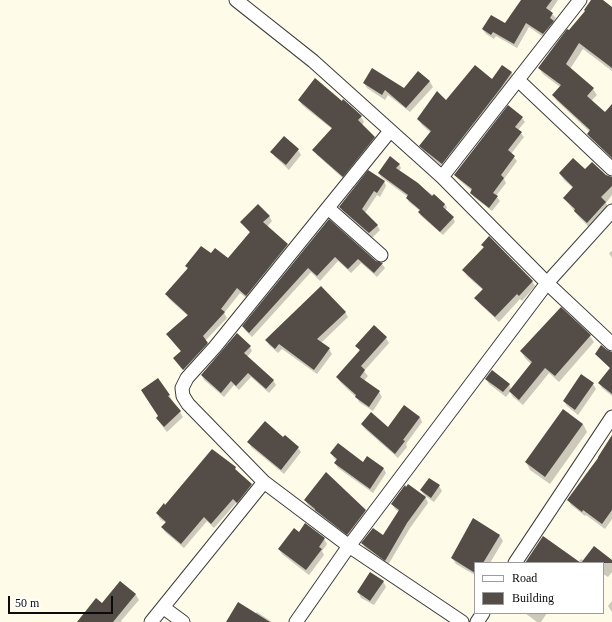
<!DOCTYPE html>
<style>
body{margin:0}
#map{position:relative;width:612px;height:622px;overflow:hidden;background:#fffbe9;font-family:"Times New Roman",serif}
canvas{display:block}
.legend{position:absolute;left:474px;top:562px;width:130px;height:52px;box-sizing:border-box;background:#fff;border:1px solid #9d9d9d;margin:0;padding:5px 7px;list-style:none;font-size:12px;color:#0b0b0b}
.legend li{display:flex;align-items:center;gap:8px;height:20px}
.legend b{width:20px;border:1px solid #9d9d9d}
.scale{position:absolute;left:8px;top:596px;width:105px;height:18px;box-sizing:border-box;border:2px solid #0b0b0b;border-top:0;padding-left:5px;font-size:12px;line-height:14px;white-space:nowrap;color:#0b0b0b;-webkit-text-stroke:3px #fff;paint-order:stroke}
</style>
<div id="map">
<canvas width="612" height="622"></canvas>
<ul class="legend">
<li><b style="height:5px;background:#fff"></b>Road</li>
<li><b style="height:11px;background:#544d47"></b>Building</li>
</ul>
<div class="scale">50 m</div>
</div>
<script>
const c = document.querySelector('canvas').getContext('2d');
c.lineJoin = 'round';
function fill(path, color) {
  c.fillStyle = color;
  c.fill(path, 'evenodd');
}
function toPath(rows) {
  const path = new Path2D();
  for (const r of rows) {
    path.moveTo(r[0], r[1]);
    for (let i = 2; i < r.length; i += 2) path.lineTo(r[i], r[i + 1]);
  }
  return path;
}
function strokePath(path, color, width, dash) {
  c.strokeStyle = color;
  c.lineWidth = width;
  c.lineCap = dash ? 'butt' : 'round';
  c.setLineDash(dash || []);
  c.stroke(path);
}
fill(toPath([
 [522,0,558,0,550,12,556,18,553,22,556,26,546,39,529,27,517,48,496,36,494,39,486,34,483,30,505,25],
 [593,0,601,0,612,9,612,71,583,49,570,69,593,89,597,95,591,101,605,113,612,106,612,161,591,140,588,134,590,132,557,101,553,95,560,87,543,74,539,68,586,11],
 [418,72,430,82,433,87,410,112,388,95,385,100,367,88,364,83,404,89],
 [511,72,515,78,445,169,424,152,421,146,431,133,422,125,418,119,446,101],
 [299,100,342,102,344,101,361,117,364,122,362,125,374,137,377,142,346,181,317,155,314,150,332,129,302,105],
 [522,118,525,122,518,130,524,137,511,154,517,161,504,179,506,183,496,196,500,201,492,211,474,197,471,193,472,191,458,179,455,175],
 [298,150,301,155,289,170,275,157,272,152],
 [399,164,401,168,399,171,445,204,447,208,445,210,453,218,455,222,443,235,421,216,419,213,420,211,409,202,407,198,408,197,381,177,379,173],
 [585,171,612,178,612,195,606,203,609,209,591,229,579,217,564,198,573,188,564,180,560,174],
 [384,181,386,186,380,197,377,195,365,213,377,225,380,230,372,238,343,212,340,207],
 [269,216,272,221,267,227,287,245,290,250,249,300,240,293,224,313,227,318,205,341,210,348,187,374,174,358,181,352,168,335,188,316,169,299,167,295,188,270,186,266,211,255,228,260,250,233,242,222],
 [329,221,375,262,382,264,385,268,377,277,361,263,351,273,338,261,320,281,311,272,252,337,246,331,243,326],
 [482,245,532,281,535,286,522,301,520,299,499,322,479,303,476,298,483,290,467,276,464,270,484,248],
 [612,251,612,258,609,253],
 [561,308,590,336,594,342,559,382,549,373,523,405,513,397,510,392,506,397,489,384,486,379,509,384,511,389,531,364,525,358,521,351],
 [345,312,348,317,321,343,329,349,332,354,317,374,282,349,278,353,269,345,266,340],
 [374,326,386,338,389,343,364,371,368,376,364,381,379,392,382,397,373,411,359,402,357,398,340,382,337,377,360,352,357,346],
 [250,347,252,351,247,357,273,380,276,385,269,393,251,377,239,390,234,385,224,397,204,380,202,375],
 [612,367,612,396,602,388,599,383],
 [593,384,596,389,578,415,567,406,564,401],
 [169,395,183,417,167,432,160,423,157,418,159,416,145,396],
 [405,406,420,417,422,422,406,444,407,447,398,458,365,429,362,425,389,428],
 [583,424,587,432,550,484,530,470,526,462],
 [284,438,298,448,301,452,284,474,251,447,249,442],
 [612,448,612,519,605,529,586,515,585,516,571,505,568,500],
 [331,453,363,464,368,458,384,469,386,473,373,493,338,468,335,463,337,461,334,458],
 [235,468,239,474,251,485,254,490,240,507,236,503,214,528,207,521,184,548,165,532,162,527,166,523,160,519,157,513,166,506],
 [430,479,439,486,442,491,434,502,424,495,421,490],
 [408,486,426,498,428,503,410,528,388,565,365,548,362,543,383,537,399,512,395,509,392,504],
 [305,500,365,511,368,516,351,539,319,515,308,505],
 [473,520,500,536,503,541,490,563,475,563,475,575,456,564,452,558],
 [299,533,324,539,327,544,322,551,324,555,309,575,282,554,279,549],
 [581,559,584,561,612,562,612,572,608,577,603,574,603,563,526,563,578,562],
 [383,581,386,587,374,605,361,598,358,592],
 [120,582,136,595,139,600,121,621,122,622,81,622,102,604],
 [612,601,612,612,608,606],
 [257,612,272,622,227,622,255,614],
 [525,613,547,613,541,622,537,622]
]), '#0003');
fill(toPath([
 [521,0,552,0,546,8,553,13,550,18,554,21,543,34,526,23,514,44,493,32,491,35,482,29,491,15,505,23],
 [591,0,603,0,612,7,612,68,579,43,566,64,594,88,587,96,605,112,612,104,612,158,587,134,590,130,552,95,561,85,538,68,567,29,569,30,585,11,584,10],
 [475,65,492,79,502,65,512,72,500,89,442,164,419,146,431,131,417,119,437,91,446,100],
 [372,68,404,88,418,71,430,81,406,108,385,90,382,95,363,83],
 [315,78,342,101,343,99,362,116,358,120,375,137,343,177,312,150,332,128,298,100],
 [508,105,523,117,515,127,522,132,508,150,515,156,501,175,504,178,493,193,498,196,489,208,470,193,472,189,454,175],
 [284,136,299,149,286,165,270,152],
 [390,156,400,164,396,168,418,183,432,196,434,194,445,204,443,207,454,217,440,232,418,212,420,210,406,198,408,195,378,173],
 [573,158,585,169,592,162,606,175,612,177,612,186,601,197,606,202,587,223,574,211,575,209,563,198,573,187,559,173],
 [368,170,385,181,377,193,374,191,362,209,378,225,369,233,339,207],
 [258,204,270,216,263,222,288,244,246,296,237,288,221,309,225,312,203,336,208,343,183,370,173,358,181,351,166,334,188,315,165,294,188,268,185,266,201,246,211,253,215,248,228,258,250,232,240,222],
 [329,219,376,261,383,263,374,273,358,259,348,269,335,257,317,276,308,268,249,333,242,326],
 [489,236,533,281,519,296,517,294,495,317,474,298,483,289,462,270,484,247,481,245],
 [321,286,346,312,317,339,330,348,314,370,279,344,275,349,265,340],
 [561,307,591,335,555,376,545,368,519,400,509,391,532,362,520,351],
 [374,325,387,337,361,366,365,370,360,377,380,391,369,407,355,397,356,395,336,377,360,350,355,346],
 [237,333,251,346,244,353,274,380,266,389,248,373,236,386,231,381,221,393,201,375],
 [601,345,607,350,612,352,612,394,598,383,610,368,595,354],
 [492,370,510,384,503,392,485,379],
 [581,374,594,383,575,410,563,401],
 [158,378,170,395,168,396,181,411,164,427,156,418,158,416,141,390],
 [404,405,420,417,403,440,405,441,395,454,361,424,371,412,388,427],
 [563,409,583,424,545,477,525,462],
 [265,421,283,437,285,435,299,447,281,470,247,442],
 [612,435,612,510,602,524,583,510,582,512,567,500,598,458,598,457],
 [338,443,363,462,367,456,384,468,370,489,334,463,337,459,330,453],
 [212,449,236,467,235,469,252,484,237,503,233,499,211,524,204,517,181,544,161,527,166,522,156,513,164,503,165,505],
 [326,472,366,510,347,535,315,510,315,509,304,500],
 [429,478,440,485,431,498,420,490],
 [408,484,426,497,407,523,385,561,361,543,373,528,383,535,399,510,391,504,405,485,406,487],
 [473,518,500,535,483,563,475,563,475,573,451,558],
 [305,523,325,538,319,547,322,549,306,570,278,549,294,528,299,532],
 [543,536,581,563,594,546,612,560,612,563,525,563],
 [370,572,384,581,370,601,357,592],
 [120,581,136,594,113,622,77,622,96,598,102,603],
 [238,602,270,622,226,622]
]), '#544d47');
const minor = toPath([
 [236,0,313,61,442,177,547,283,612,344],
 [518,80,612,169],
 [442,177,580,0],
 [328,208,381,255],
 [515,563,612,417],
 [164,608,183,622],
 [151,622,264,482],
 [296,622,349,546,264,482,188,404,183,396,182,388,187,378,215,347,390,131],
 [462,622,349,546,547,283,612,211],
 [477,622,483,613]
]);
strokePath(minor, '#3e3e3e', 15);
strokePath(minor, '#fff', 13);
</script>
